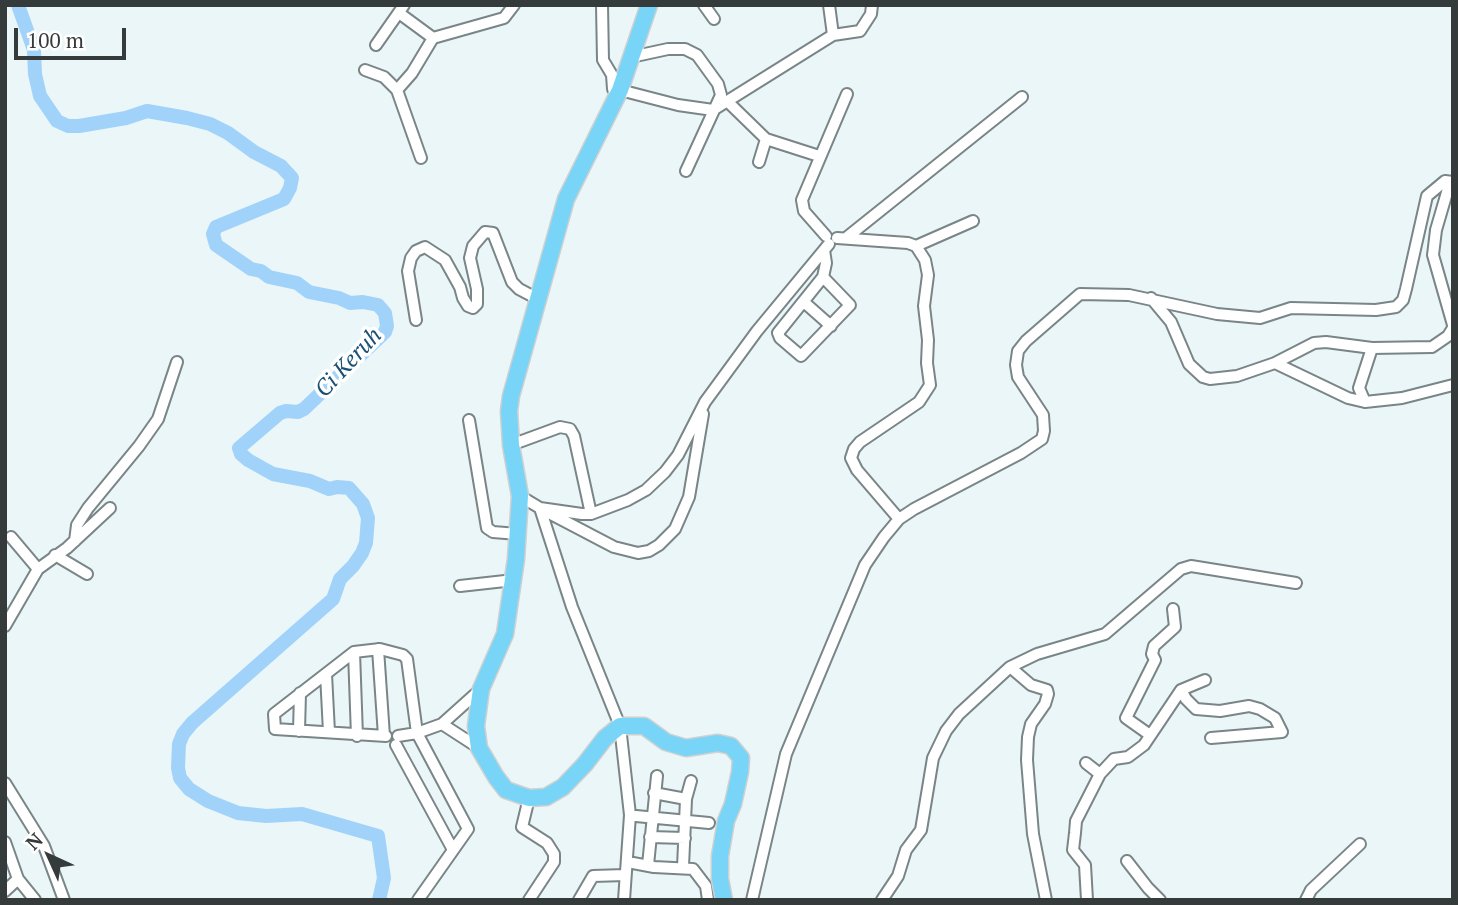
<!DOCTYPE html>
<style>
body{margin:0}
#map{position:relative;width:1458px;height:905px;overflow:hidden;background:#eaf6f8;font-family:"PT Serif",serif}
canvas{display:block}
.frame{position:absolute;inset:0;border:7px solid #353a3b;pointer-events:none}
.north{position:absolute;left:14px;top:821px;width:70px;height:70px;-webkit-text-stroke:5px #fff;paint-order:stroke;rotate:315deg;font-size:19px;font-weight:700;line-height:28px;text-align:center;color:#353a3b}
.north::after{content:'';display:block;margin:auto;width:24px;height:32px;background:#353a3b;clip-path:polygon(50% 0,100% 100%,50% 72%,0 100%)}
.scale{position:absolute;left:14px;top:28px;width:112px;height:32px;box-sizing:border-box;border:4px solid #353a3b;border-top:0;padding-left:9px;font-size:21px;line-height:24px;white-space:nowrap;color:#353a3b;-webkit-text-stroke:5px #fff;paint-order:stroke}
</style>
<div id="map">
<canvas width="1458" height="905"></canvas>
<div class="frame"></div>
<div class="north">N</div>
<div class="scale">100 m</div>
</div>
<script>
const c = document.querySelector('canvas').getContext('2d');
c.lineJoin = 'round';
function toPath(rows) {
  const path = new Path2D();
  for (const r of rows) {
    path.moveTo(r[0], r[1]);
    for (let i = 2; i < r.length; i += 2) path.lineTo(r[i], r[i + 1]);
  }
  return path;
}
function strokePath(path, color, width, dash) {
  c.strokeStyle = color;
  c.lineWidth = width;
  c.lineCap = dash ? 'butt' : 'round';
  c.setLineDash(dash || []);
  c.stroke(path);
}
function drawText(font, color, halo, rows, align = 'center') {
  c.font = font + ' "PT Serif",serif';
  c.lineWidth = 7;
  c.setLineDash([]);
  c.textBaseline = 'middle';
  c.strokeStyle = halo;
  c.fillStyle = color;
  for (const [text, x, y, turn = 0] of rows) {
    c.save();
    c.translate(x, y);
    c.rotate((+turn || 0) * Math.PI / 180);
    c.textAlign = isNaN(turn) ? turn : align;
    if (halo) c.strokeText(text, 0, 0);
    c.fillText(text, 0, 0);
    c.restore();
  }
}
strokePath(toPath([
 [18,5,34,50,35,74,40,96,57,121,68,126,79,126,126,118,147,111,187,118,210,124,228,133,254,152,281,166,292,178,290,188,284,199,216,227,213,234,216,245,251,269,261,271,269,277,297,283,309,292,339,298,350,303,363,302,378,305,385,313,387,326,385,332,304,409,298,412,286,411,280,413,239,448,241,454,248,460,273,474,310,481,329,489,337,487,349,488,363,504,368,518,366,543,362,553,353,566,340,579,333,599,192,723,183,734,179,744,178,768,180,778,189,789,208,801,238,813,266,816,302,814,378,836,384,878,379,900]
]), '#a1d3fa', 14);
const minor = toPath([
 [602,5,603,60,612,75,613,89,618,94],
 [704,5,714,19],
 [399,13,433,38],
 [833,35,860,31,871,14,872,5],
 [376,45,404,5],
 [631,57,668,49,685,49,697,55,718,84,721,95,686,171],
 [365,70,384,77,397,90],
 [620,90,678,105,713,110,833,35,829,5],
 [728,102,766,139,759,162],
 [766,139,819,156],
 [421,158,397,90,412,73,433,38,504,18,514,5],
 [1450,182,1436,230,1433,255,1453,325],
 [826,236,804,211,802,200,847,94],
 [837,238,908,243,916,246,925,260,928,275,924,306,928,340,927,363,930,385,919,402,860,442,854,449,851,458,857,470,899,519],
 [846,238,1022,97],
 [916,246,973,221],
 [823,277,850,305,801,356,780,338,778,333,823,277,826,263,824,250],
 [1151,298,1171,322,1189,364,1203,377,1210,379,1237,376,1275,363,1348,398,1365,402,1402,398,1453,385],
 [805,303,831,326],
 [416,320,408,271,411,258,416,251,425,247,445,260,460,287,463,298,468,306,473,308,477,304,477,289,470,258,473,246,485,232,493,233,512,282,519,289,538,299],
 [1275,363,1314,343,1326,342,1372,348,1432,347,1448,336,1453,328],
 [1365,402,1359,388,1372,348],
 [469,420,487,528,493,532,518,534],
 [511,445,560,427,570,429,574,436,591,514],
 [520,496,540,508,582,514,591,514,628,500,646,490,665,472,678,455,705,402,757,331,829,244],
 [540,508,572,607,620,726,630,815,624,900],
 [551,514,614,547,638,553,649,551,659,545,675,529,689,497,703,414],
 [11,537,38,569],
 [75,541,77,525,88,508,139,446,158,419,177,362],
 [55,555,87,574],
 [460,586,514,580],
 [5,626,38,569,67,548,110,508],
 [378,649,384,736],
 [354,652,357,736],
 [1010,667,1037,654,1105,634,1181,569,1191,566,1296,583],
 [326,674,329,732],
 [1181,690,1186,699,1196,709,1220,711,1249,706,1260,709,1275,718,1282,732,1211,738],
 [442,724,481,689],
 [299,731,300,693],
 [1150,735,1126,718,1155,660,1152,654,1154,646,1175,627,1173,609],
 [386,736,275,729,274,714,354,652,380,649,403,655,407,659,417,733,468,829,418,900],
 [398,736,417,733,442,724,479,748],
 [396,745,452,848],
 [1086,763,1100,774,1076,821,1075,833,1073,850,1085,865,1087,900],
 [1100,774,1114,759,1128,757,1144,745,1181,690,1205,680],
 [5,783,44,846,64,900],
 [654,793,686,799],
 [529,798,522,827,547,843,554,854,554,862,529,900],
 [636,816,709,823],
 [650,837,685,838],
 [5,842,18,879,35,900],
 [1127,861,1148,888,1160,900],
 [633,863,654,867,693,869,706,886,708,900],
 [648,865,657,776],
 [683,867,686,799,691,781],
 [5,891,18,879],
 [579,900,593,876,625,875],
 [752,900,786,754,865,565,884,537,899,519,914,509,1021,453,1042,439,1044,431,1043,415,1018,377,1016,365,1018,351,1026,341,1080,294,1129,295,1217,314,1260,318,1291,308,1376,310,1396,307,1403,300,1406,289,1427,196,1445,181,1453,182],
 [882,900,898,876,906,850,921,830,933,758,946,731,959,714,1010,667,1031,685,1047,690,1048,694,1045,704,1031,724,1028,737,1027,760,1033,834,1046,900],
 [1306,900,1311,890,1360,844]
]);
const highway = toPath([
 [649,5,620,90,566,199,511,396,509,411,511,445,520,496,516,559,505,634,481,689,476,726,479,748,496,777,506,790,529,798,546,797,563,787,585,764,605,738,620,726,644,726,666,742,686,748,718,743,731,746,741,758,740,772,733,804,726,821,720,856,720,879,724,900]
]);
strokePath(minor, '#798586', 14);
strokePath(highway, '#cfd0d0', 19);
strokePath(minor, '#fff', 10);
strokePath(highway, '#78d5f7', 16);
drawText('italic 23px', '#195177', '#fff', [
 ["Ci Keruh",349,363,-47]
]);
</script>
